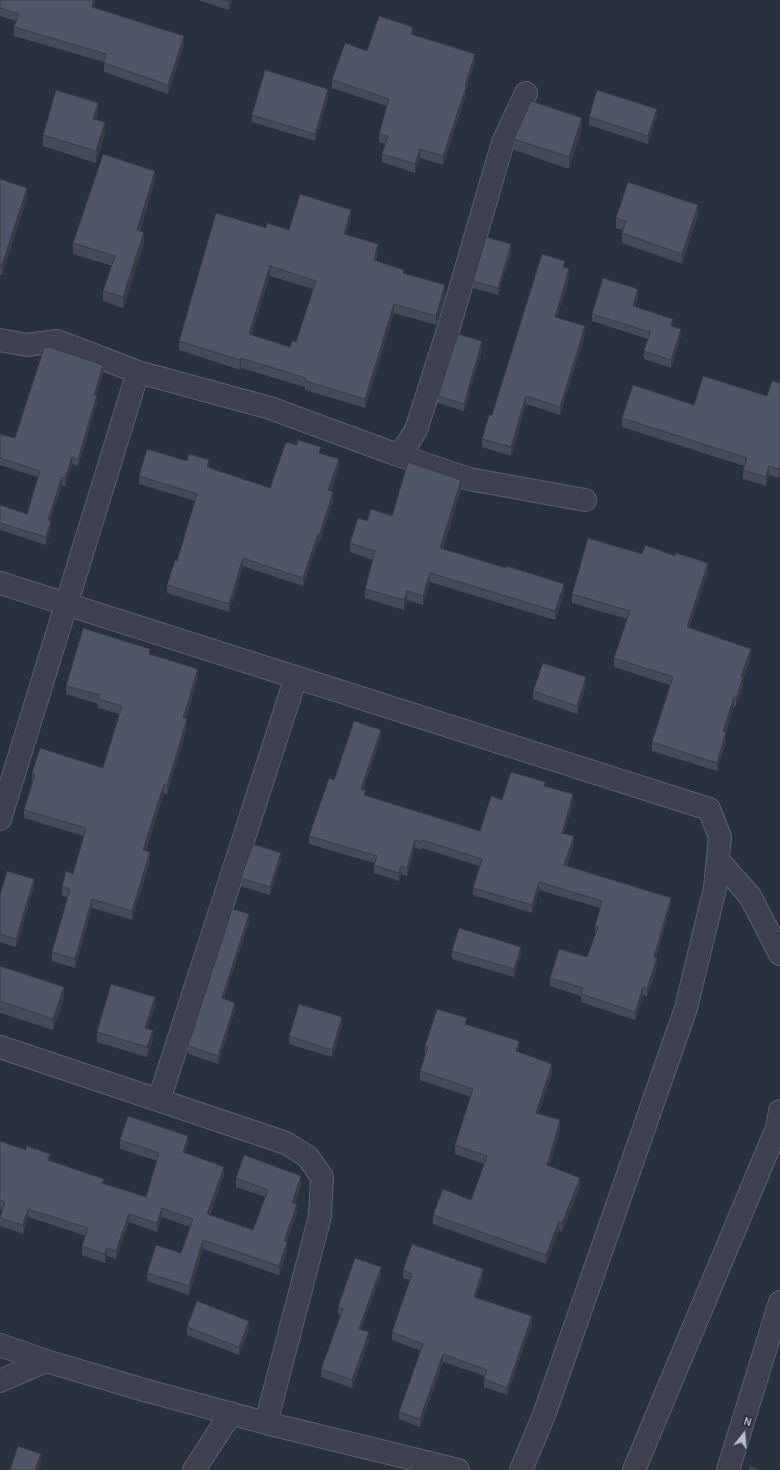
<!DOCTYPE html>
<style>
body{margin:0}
#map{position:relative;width:780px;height:1470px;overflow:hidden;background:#29303e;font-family:Karla,sans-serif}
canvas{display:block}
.north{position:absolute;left:724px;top:1414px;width:40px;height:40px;-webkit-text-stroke:3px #212734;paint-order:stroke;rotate:17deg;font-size:11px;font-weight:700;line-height:16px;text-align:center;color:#b9bec9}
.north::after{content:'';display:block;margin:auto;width:14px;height:18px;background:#b9bec9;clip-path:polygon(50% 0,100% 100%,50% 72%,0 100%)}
</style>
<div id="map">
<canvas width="780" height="1470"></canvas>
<div class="north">N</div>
</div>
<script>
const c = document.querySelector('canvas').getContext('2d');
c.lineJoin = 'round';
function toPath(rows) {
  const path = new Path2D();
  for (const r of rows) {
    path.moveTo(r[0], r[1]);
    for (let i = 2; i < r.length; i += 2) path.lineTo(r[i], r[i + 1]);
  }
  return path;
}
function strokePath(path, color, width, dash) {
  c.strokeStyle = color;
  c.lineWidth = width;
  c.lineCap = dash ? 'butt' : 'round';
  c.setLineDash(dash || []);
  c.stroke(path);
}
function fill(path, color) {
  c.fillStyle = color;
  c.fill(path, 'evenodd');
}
const minor = toPath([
 [0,340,27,345,57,341,138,372,270,408,395,454,404,449,416,430,449,327,503,142,526,93],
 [395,454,469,479,585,500],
 [0,583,709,809,720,837,715,888,686,1008,544,1415,521,1470],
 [0,819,138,372],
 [718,860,750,896,780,954],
 [0,1047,286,1143,308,1157,322,1177,320,1216,266,1423],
 [159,1100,296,677],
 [0,1345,46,1361,144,1390,266,1423,458,1470],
 [0,1381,46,1361],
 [194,1470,231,1413],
 [634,1470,777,1128,780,1111],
 [728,1470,780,1302]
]);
strokePath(minor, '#5a606c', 24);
strokePath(minor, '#3d424e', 22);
fill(toPath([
 [0,0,94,8,184,44,168,94,104,72,104,62,14,36,14,27,16,21,0,16],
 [198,0,232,0,229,10],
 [413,35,475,62,466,89,466,95,443,165,420,158,415,173,382,162,382,154,385,144,379,142,379,134,387,106,332,88,332,80,367,51],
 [328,97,315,141,252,122,252,115],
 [98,114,96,120,105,134,96,163,43,146,43,135],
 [657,116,648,144,589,125,589,117],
 [582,129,569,169,514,150,514,139],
 [0,179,27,198,2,275,0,275],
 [155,181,140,231,144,242,123,308,103,301,103,291,112,266,73,254,73,243],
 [698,215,682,264,622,243,622,230,616,228,616,218],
 [351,219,346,234,378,253,376,261,404,273,445,295,436,325,394,313,365,408,305,390,305,387,241,368,240,370,179,350,179,341,266,228,289,230],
 [270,276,313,289,296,342,290,347,251,335],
 [511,251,498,295,473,288,473,281],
 [565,268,569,278,557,317,585,334,560,415,526,404,511,456,482,447,482,439,492,415],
 [638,297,635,307,673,326,681,336,671,368,644,359,644,351,648,339,592,321,592,314],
 [482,349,464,411,438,403,438,396],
 [103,372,96,395,97,403,78,466,72,464,65,486,62,485,50,521,51,529,46,545,0,530,0,505,27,514,38,477,0,465,0,434,15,438],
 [780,383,780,474,779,478,769,475,766,486,743,479,743,470,744,466,622,427,622,418,694,405,767,396],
 [321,453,339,467,331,491,333,500,320,541,318,542,303,586,243,566,229,612,167,593,167,585,177,561,195,501,139,484,139,476,209,468,270,488],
 [461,489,443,549,564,593,555,620,430,582,423,605,407,600,404,610,365,598,365,589,373,560,350,552,350,543,367,521,392,516],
 [642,554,708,572,689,628,751,657,743,680,743,686,736,706,734,706,726,732,726,741,717,771,652,751,652,742,670,685,614,667,614,658,627,619,572,603,572,594],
 [150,655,198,677,186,718,187,727,167,794,164,793,146,851,150,861,132,920,92,908,75,968,52,961,52,952,68,897,62,896,62,887,73,874,84,836,24,818,24,810,33,782,32,781,32,773,103,768,119,714,98,708,98,704,66,694,66,686],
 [586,685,577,714,533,699,533,691],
 [381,737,363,790,366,796,480,831,502,800,545,786,573,802,564,833,574,844,567,866,671,905,656,958,657,966,647,996,643,995,635,1020,581,1002,581,996,550,986,550,978,587,957,595,934,595,926,600,908,539,890,532,913,473,895,473,888,479,866,422,848,421,850,415,848,407,876,401,874,399,881,374,873,374,863,309,844,309,836,334,780],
 [281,860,270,895,241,886,241,878],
 [34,887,16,947,0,942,0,895],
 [249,922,224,999,235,1010,218,1064,188,1054,188,1046],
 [452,951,521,954,514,977,452,959],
 [0,966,64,999,53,1030,0,1013],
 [155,1007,148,1028,153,1040,147,1057,97,1042,97,1032],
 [467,1024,519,1050,519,1052,552,1073,538,1114,560,1129,549,1166,580,1187,562,1232,559,1230,546,1264,433,1224,433,1215,471,1200,484,1164,455,1154,455,1145,471,1097,420,1080,420,1071,425,1054,425,1046],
 [342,1025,332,1057,289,1044,289,1036],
 [120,1140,188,1144,185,1153,224,1175,210,1215,253,1230,265,1197,236,1187,236,1178,301,1185,295,1204,297,1213,286,1242,287,1251,279,1275,203,1249,189,1295,147,1281,147,1273,181,1253,190,1227,162,1217,157,1232,129,1222,116,1259,107,1256,105,1263,82,1255,82,1246,86,1236,28,1217,23,1234,0,1226,0,1217,2,1210,0,1209,0,1141,50,1161,104,1184,146,1197,157,1161,120,1149],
 [403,1270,483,1276,476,1297,532,1324,507,1395,484,1387,484,1379,485,1376,443,1362,420,1427,399,1419,399,1412,421,1351,392,1340,392,1332,410,1280,403,1278],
 [381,1275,361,1329,369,1340,352,1388,321,1377,321,1369,340,1316,338,1315,338,1307],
 [187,1327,249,1329,239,1355,187,1335]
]), '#454a58');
fill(toPath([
 [94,0,96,0,92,16,92,7],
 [229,0,232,0,229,10],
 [413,27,413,35,411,34],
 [184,36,184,44,168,94,168,85],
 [475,54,475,62,466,89,466,95,443,165,443,156],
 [328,89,328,97,315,141,315,134],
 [98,103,98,114,93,130,93,119],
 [657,109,657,116,648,144,648,136],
 [582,118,582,129,569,169,569,157],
 [105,122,105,134,96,163,96,151],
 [420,149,420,158,415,173,415,164],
 [155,171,155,181,137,240,137,230],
 [27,188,27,198,2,275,2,265],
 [698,205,698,215,682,264,682,254],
 [351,210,351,219,344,243,344,234],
 [144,232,144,242,123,308,123,297],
 [378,244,378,253,374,269,374,260],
 [511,244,511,251,498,295,498,288],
 [270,266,270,276,249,343,249,334],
 [569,269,569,278,555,325,555,317],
 [445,285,445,295,436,325,436,316],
 [638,289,638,297,633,314,633,306],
 [394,304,394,313,365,408,365,399],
 [585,326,585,334,560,415,560,407],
 [681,329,681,336,671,368,671,360],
 [482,341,482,349,464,411,464,404],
 [241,358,241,368,240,370,240,360],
 [103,365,103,372,94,402,94,395],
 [97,395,97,403,78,466,78,459],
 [526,396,526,404,511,456,511,447],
 [72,457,72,464,65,486,65,478],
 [339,459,339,467,328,498,328,490],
 [209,460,209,468,207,467],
 [780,465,780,474,779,478,779,469],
 [769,466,769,475,766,486,766,477],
 [62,477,62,485,48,528,48,520],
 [461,480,461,489,440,557,440,548],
 [333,492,333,500,320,541,318,542,303,586,303,578,318,534],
 [51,521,51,529,46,545,46,537],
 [243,558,243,566,229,612,229,604],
 [708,563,708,572,687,636,687,627],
 [430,573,430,582,423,605,423,596],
 [564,584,564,593,555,620,555,611],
 [407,591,407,600,404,610,404,600],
 [751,649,751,657,743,680,743,686,736,706,736,698,741,676],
 [198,669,198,677,183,726,183,718],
 [586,677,586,685,577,714,577,706],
 [734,697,734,706,723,740,723,731],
 [187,719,187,727,167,794,167,785],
 [381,730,381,737,361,797,361,789],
 [726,732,726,741,717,771,717,763],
 [164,784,164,793,143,859,143,850],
 [573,794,573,802,562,840,562,833],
 [574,836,574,844,564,873,564,865],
 [415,840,415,848,407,876,407,868],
 [150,852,150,861,132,920,132,911],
 [281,853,281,860,270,895,270,887],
 [401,866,401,874,399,881,399,873],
 [34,879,34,887,16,947,16,939],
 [539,882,539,890,532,913,532,905],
 [671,898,671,905,654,965,654,957],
 [92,899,92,908,75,968,75,959],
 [249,914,249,922,222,1006,222,998],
 [521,947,521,954,514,977,514,969],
 [657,958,657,966,647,996,647,988],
 [64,987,64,999,53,1030,53,1019],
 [643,987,643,995,635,1020,635,1012],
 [155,997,155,1007,145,1038,145,1028],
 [235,1003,235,1010,218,1064,218,1056],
 [342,1017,342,1025,332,1057,332,1050],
 [153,1030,153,1040,147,1057,147,1047],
 [519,1041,519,1050,516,1060,516,1051],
 [552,1064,552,1073,536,1122,536,1113],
 [560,1120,560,1129,547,1174,547,1165],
 [188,1136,188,1144,183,1161,183,1152],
 [224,1167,224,1175,207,1223,207,1214],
 [301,1176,301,1185,292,1212,292,1203],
 [580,1178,580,1187,562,1232,562,1223],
 [297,1204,297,1213,284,1250,284,1241],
 [162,1208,162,1217,157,1232,157,1223],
 [28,1209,28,1217,23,1234,23,1225],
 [129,1214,129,1222,116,1259,116,1251],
 [559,1221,559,1230,546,1264,546,1255],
 [203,1240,203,1249,189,1295,189,1286],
 [287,1242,287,1251,279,1275,279,1266],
 [107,1248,107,1256,105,1263,105,1254],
 [381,1267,381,1275,359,1336,359,1329],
 [483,1269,483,1276,474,1304,474,1297],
 [532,1316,532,1324,507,1395,507,1388],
 [249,1321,249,1329,239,1355,239,1347],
 [369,1332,369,1340,352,1388,352,1380],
 [443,1354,443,1362,420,1427,420,1419],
 [41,1454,41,1464,39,1470,35,1470]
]), '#383c47');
const building = toPath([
 [0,0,94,0,92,7,184,36,168,85,104,63,106,54,14,27,19,14,0,8,0,0],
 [223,0,229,0,229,2,223,0],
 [379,16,413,27,411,34,475,54,465,86,466,87,443,156,420,149,415,164,382,154,388,136,379,134,389,99,332,80,345,43,367,51,379,16],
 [265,70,328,89,315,134,252,115,265,70],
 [56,90,98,103,93,119,105,122,96,151,43,135,56,90],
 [597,90,657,109,648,136,589,117,597,90],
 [531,101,582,118,569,157,514,139,531,101],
 [103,154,155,171,137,230,144,232,123,297,103,291,115,256,73,243,103,154],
 [0,179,27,188,2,265,0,264,0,179],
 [628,182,698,205,682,254,622,233,626,221,616,218,628,182],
 [300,194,351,210,344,234,378,244,374,260,404,270,403,273,445,285,436,316,394,304,365,399,305,381,306,378,241,358,240,360,179,341,216,213,266,228,267,223,289,230,300,194],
 [270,266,316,281,296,342,292,341,290,347,249,334,270,266],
 [486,237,511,244,498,288,473,281,486,237],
 [542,254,565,261,563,267,569,269,555,317,585,326,560,407,526,396,511,447,482,439,489,415,492,415,542,254],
 [603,278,638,289,633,306,673,319,671,326,681,329,671,360,644,351,650,332,592,314,603,278],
 [458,334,482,341,464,404,438,396,458,334],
 [50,347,103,365,94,395,97,395,78,459,72,457,65,478,62,477,48,520,51,521,46,537,0,523,0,505,27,514,40,471,0,458,0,434,15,438,44,348,50,347],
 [703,376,767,396,772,381,780,383,780,465,779,469,769,466,766,477,743,470,747,458,622,418,633,385,694,405,703,376],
 [298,440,321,447,319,453,339,459,328,490,333,492,320,533,318,534,303,578,243,558,229,604,167,585,175,560,177,561,197,494,139,476,147,449,187,461,189,454,209,460,207,467,270,488,286,442,297,445,298,440],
 [408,462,461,480,440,548,506,568,507,566,564,584,555,611,430,573,423,596,407,591,404,600,365,589,375,551,350,543,358,518,367,521,371,509,392,516,408,462],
 [588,538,642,554,645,545,675,556,676,553,708,563,687,627,751,649,741,676,743,677,736,698,734,697,723,731,726,732,717,763,652,742,673,677,614,658,630,611,572,594,588,538],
 [83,628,150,649,149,654,198,669,183,718,187,719,167,785,164,784,143,850,150,852,132,911,92,899,75,959,52,952,70,889,62,887,66,871,73,874,86,828,24,810,35,774,32,773,40,748,103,768,122,706,98,699,100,695,66,686,83,628],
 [543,663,586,677,577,706,533,691,543,663],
 [354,721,381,730,361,789,366,790,364,795,480,831,491,796,502,800,511,772,545,782,544,786,573,794,562,833,574,836,564,865,671,898,654,957,657,958,647,988,643,987,635,1012,581,994,583,988,550,978,559,949,587,957,598,927,595,926,602,901,539,882,532,905,473,888,482,859,422,840,421,842,415,840,407,868,401,866,399,873,374,865,377,856,309,836,329,778,334,780,354,721],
 [253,844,281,853,270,887,241,878,253,844],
 [7,871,34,879,16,939,0,934,0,895,7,871],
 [232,909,249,914,222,998,235,1003,218,1056,188,1046,232,909],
 [459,928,521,947,514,969,452,951,459,928],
 [0,966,64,987,53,1019,0,1001,0,966],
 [111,984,155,997,145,1028,153,1030,147,1047,97,1032,111,984],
 [299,1004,342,1017,332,1050,289,1036,299,1004],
 [437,1009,467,1018,465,1024,519,1041,516,1051,552,1064,536,1113,560,1120,547,1165,580,1178,562,1223,559,1221,546,1255,433,1215,443,1189,471,1200,487,1156,455,1145,473,1089,420,1071,428,1047,425,1046,437,1009],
 [128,1116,188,1136,183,1152,224,1167,207,1214,253,1230,268,1190,236,1178,244,1155,301,1176,292,1203,297,1204,284,1241,287,1242,279,1266,203,1240,189,1286,147,1273,156,1245,181,1253,193,1219,162,1208,157,1223,129,1214,116,1251,107,1248,105,1254,82,1246,88,1228,28,1209,23,1225,0,1218,5,1202,0,1200,0,1141,26,1150,27,1146,50,1154,48,1160,104,1179,102,1183,146,1197,159,1153,120,1140,128,1116],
 [412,1244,483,1269,474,1297,532,1316,507,1388,484,1379,487,1370,443,1354,420,1419,399,1412,423,1344,392,1332,412,1274,403,1270,412,1244],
 [355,1258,381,1267,359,1329,369,1332,352,1380,321,1369,343,1309,338,1307,355,1258],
 [197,1301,249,1321,239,1347,187,1327,197,1301],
 [18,1446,41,1454,35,1470,10,1470,18,1446],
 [750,1467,760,1470,749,1470,750,1467]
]);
fill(building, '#505666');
strokePath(building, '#383c47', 1);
</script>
